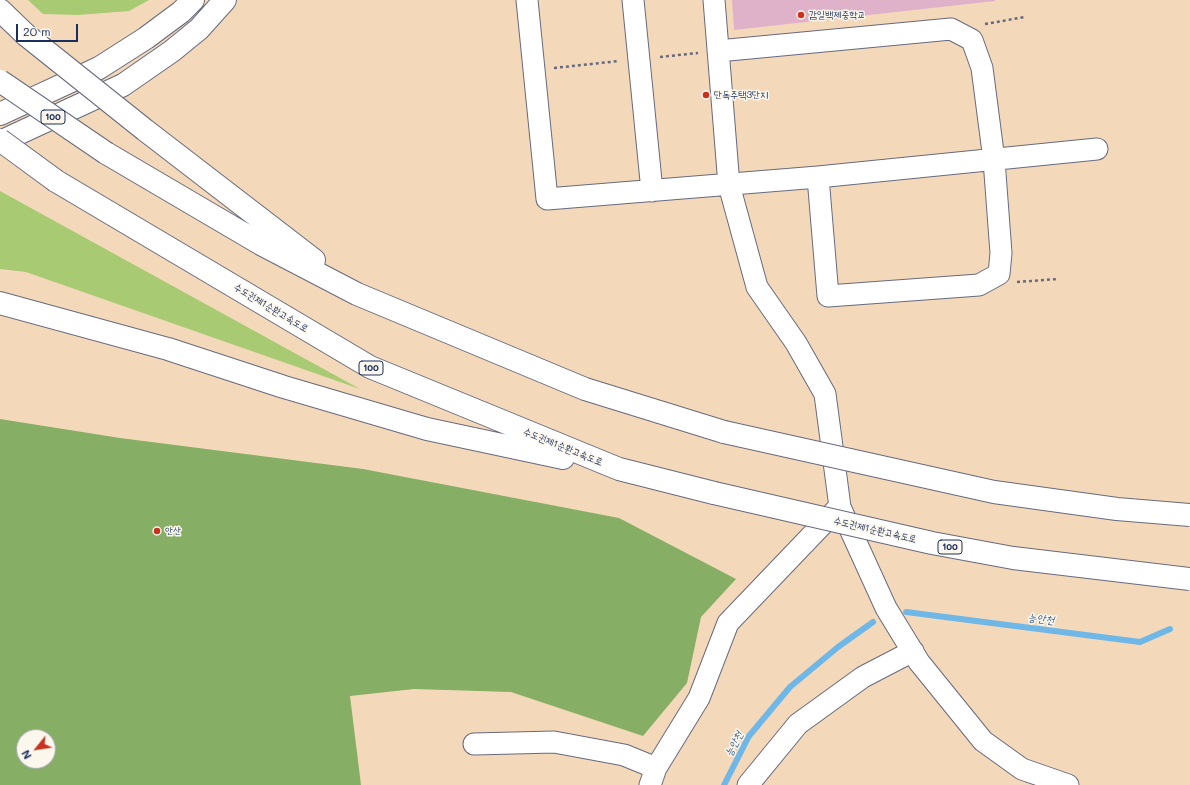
<!DOCTYPE html>
<meta charset="utf-8">
<style>
body{margin:0}
#map{position:relative;width:1190px;height:785px;overflow:hidden;background:#f3d9ba;font-family:Mali,sans-serif}
canvas{display:block}
.north{position:absolute;left:16px;top:729px;width:40px;height:40px;box-sizing:border-box;background:#fbf7ec;border:1px solid #a1a7b3;border-radius:50%;rotate:240deg;font-size:11px;font-weight:700;line-height:16px;text-align:center;color:#1b2f5e}
.north::after{content:'';display:block;margin:auto;width:14px;height:18px;background:#c8321e;clip-path:polygon(50% 0,100% 100%,50% 72%,0 100%)}
.scale{position:absolute;left:16px;top:24px;width:62px;height:18px;box-sizing:border-box;border:2px solid #1b2f5e;border-top:0;padding-left:5px;font-size:12px;line-height:14px;white-space:nowrap;color:#1b2f5e;-webkit-text-stroke:3px #fbf7ec;paint-order:stroke}
</style>
<div id="map">
<canvas width="1190" height="785"></canvas>
<div class="north">N</div>
<div class="scale">20 m</div>
</div>
<script>
const c = document.querySelector('canvas').getContext('2d');
c.lineJoin = 'round';
function fill(path, color) {
  c.fillStyle = color;
  c.fill(path, 'evenodd');
}
function toPath(rows) {
  const path = new Path2D();
  for (const r of rows) {
    path.moveTo(r[0], r[1]);
    for (let i = 2; i < r.length; i += 2) path.lineTo(r[i], r[i + 1]);
  }
  return path;
}
function strokePath(path, color, width, dash) {
  c.strokeStyle = color;
  c.lineWidth = width;
  c.lineCap = dash ? 'butt' : 'round';
  c.setLineDash(dash || []);
  c.stroke(path);
}
function drawText(font, color, halo, rows, align = 'center') {
  c.font = font + ' Mali,"Poor Story",sans-serif';
  c.lineWidth = 3;
  c.setLineDash([]);
  c.textBaseline = 'middle';
  c.strokeStyle = halo;
  c.fillStyle = color;
  for (const [text, x, y, turn = 0] of rows) {
    c.save();
    c.translate(x, y);
    c.rotate((+turn || 0) * Math.PI / 180);
    c.textAlign = isNaN(turn) ? turn : align;
    if (halo) c.strokeText(text, 0, 0);
    c.fillText(text, 0, 0);
    c.restore();
  }
}
fill(toPath([
 [28,0,149,0,129,11,78,15,43,14],
 [0,191,360,389,26,272,0,269]
]), '#a8ca73');
fill(toPath([
 [0,419,120,438,363,469,619,518,736,579,701,617,687,683,643,736,511,692,414,689,350,696,361,785,0,785],
 [24,737,48,737,48,761,24,761]
]), '#86ae65');
strokePath(toPath([
 [906,612,1140,642,1170,629],
 [724,785,749,736,790,687,838,647,873,622]
]), '#6fb7e7', 6);
fill(toPath([
 [732,0,995,0,995,1,734,30]
]), '#dfb2ca');
const street = toPath([
 [527,0,547,199,818,177,1097,149],
 [633,0,652,191],
 [714,0,729,185,757,287,796,343,825,394,840,507,886,608,919,662,983,741,1022,769,1068,785],
 [718,51,951,29,972,40,982,68,994,160,1001,253,999,274,979,285,828,296,818,177],
 [474,744,554,742,624,755,656,768],
 [650,785,656,768,699,698,728,623,838,508],
 [748,785,798,724,863,677,913,651]
]);
const highway = toPath([
 [0,10,26,35],
 [0,114,99,68,146,38,181,12,193,0],
 [145,130,314,260],
 [0,142,123,85,172,51,199,29,225,0],
 [106,153,261,244,357,294,585,389,724,432],
 [56,181,370,367,619,469,714,493],
 [0,303,168,349,284,387,427,429,563,458]
]);
strokePath(street, '#676a7e', 23);
strokePath(highway, '#676a7e', 24);
strokePath(toPath([
 [985,24,1025,17],
 [660,57,698,53],
 [554,68,619,61],
 [1017,282,1058,279]
]), '#676a7e', 2.5, [3, 3]);
strokePath(street, '#fff', 21);
strokePath(highway, '#fff', 22);
const highwayBridge = toPath([
 [26,35,145,130],
 [0,81,106,153],
 [0,140,56,181],
 [724,432,994,492,1117,509,1190,515],
 [714,493,932,543,1013,558,1190,579]
]);
strokePath(highwayBridge, '#676a7e', 24, []);
strokePath(highwayBridge, '#fff', 22);
for (const [x, y, r, color] of [
 [801,15,4,"#c8321e"],
 [706,95,4,"#c8321e"],
 [157,531,4,"#c8321e"]
]) {
  const dot = new Path2D();
  dot.arc(x, y, r, 0, 2 * Math.PI);
  c.fillStyle = color;
  c.fill(dot);
  strokePath(dot, '#fbf7ec', 1.5);
}
for (const [x, y, w] of [
 [53,117,24],
 [371,368,24],
 [950,547,24]
]) {
  const box = new Path2D();
  box.roundRect(x - w / 2, y - 7, w, 14, 3);
  c.fillStyle = '#fbf7ec';
  c.fill(box);
  strokePath(box, '#1b2f5e', 1);
}
drawText('bold 9px', '#1b2f5e', null, [
 ["100",53,117],
 ["100",371,368],
 ["100",950,547]
]);
drawText('10px', '#1b2f5e', '#fbf7ec', [
 ["감일백제중학교",809,15],
 ["단독주택3단지",714,95],
 ["안산",165,531]
], 'left');
drawText('10px', '#1b2f5e', '#fbf7ec', [
 ["수도권제1순환고속도로",271,308,31],
 ["수도권제1순환고속도로",563,447,22],
 ["수도권제1순환고속도로",875,530,13]
]);
drawText('italic 11px', '#345887', '#fbf7ec', [
 ["능안천",1041,619,7],
 ["능안천",734,744,-62]
]);
</script>
